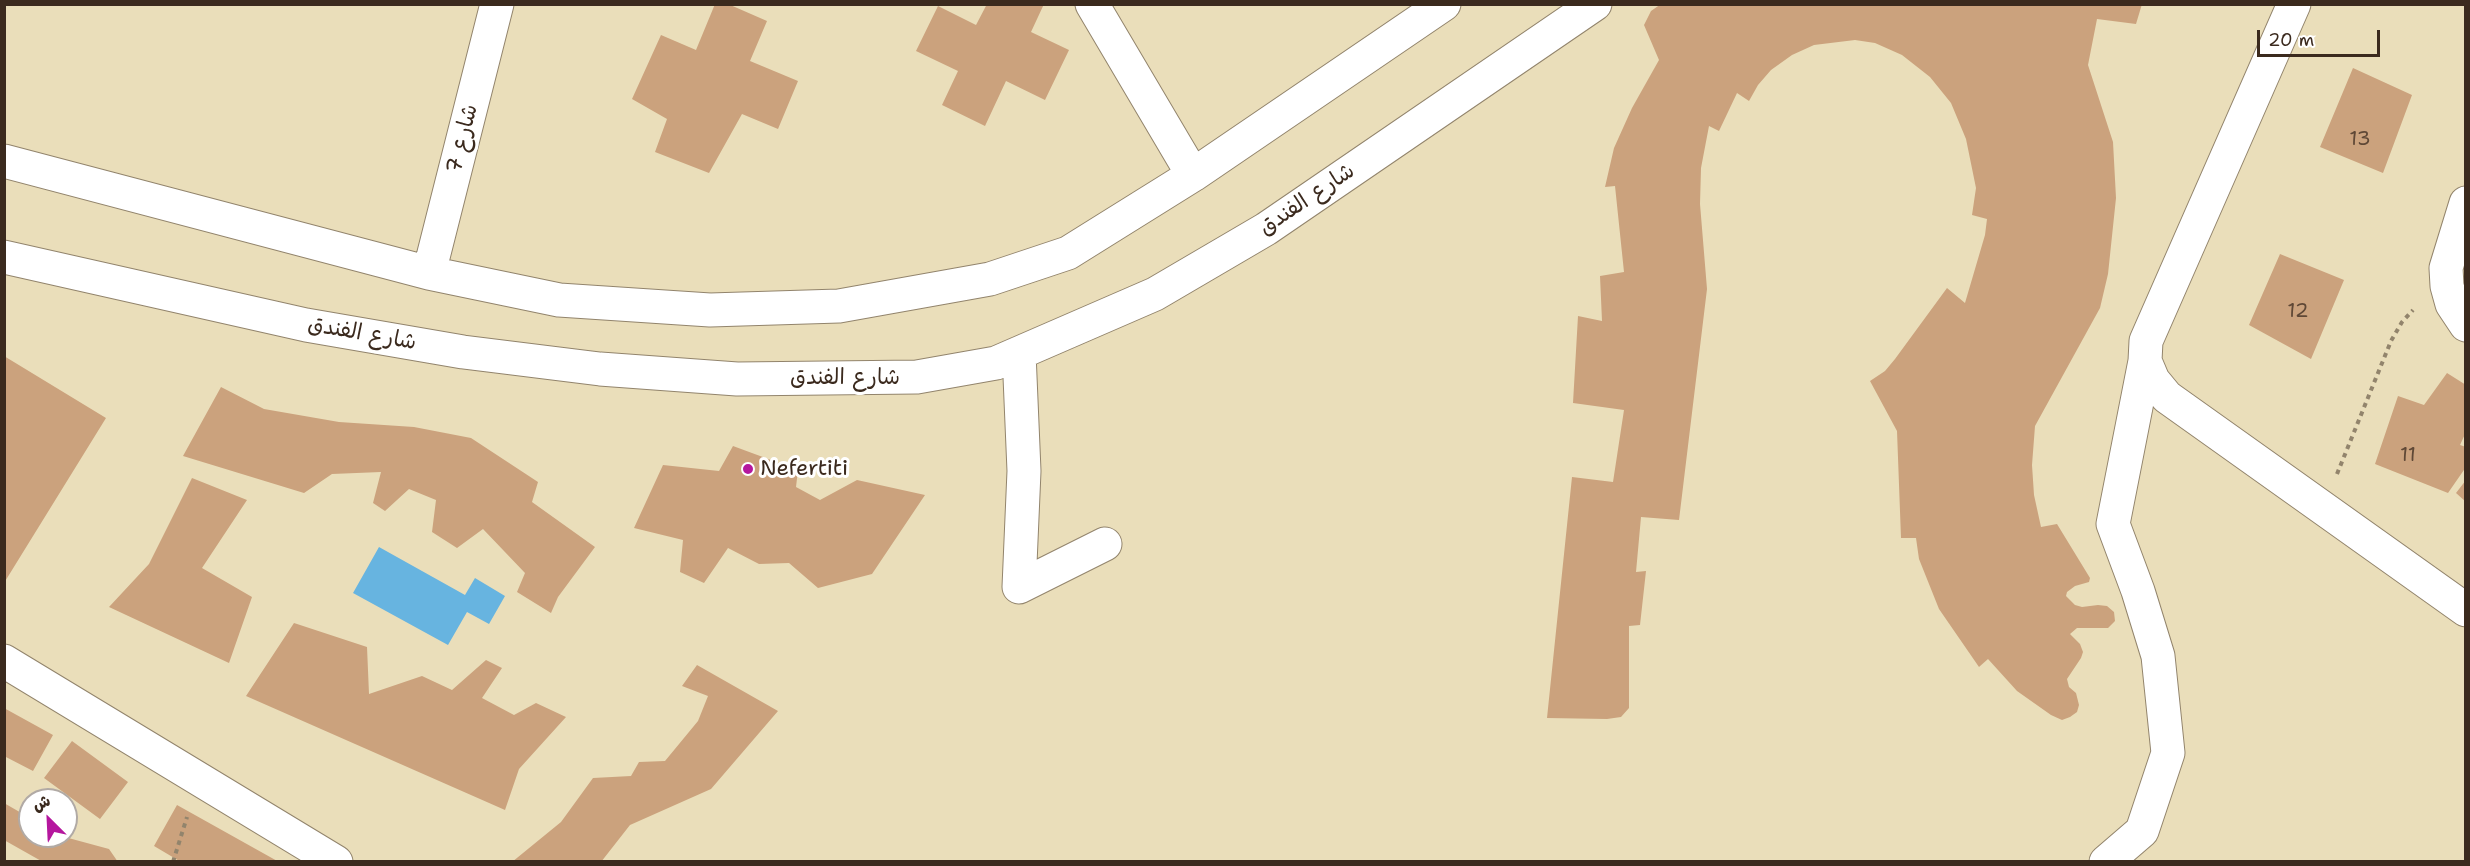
<!DOCTYPE html>
<meta charset="utf-8">
<style>
body{margin:0}
#map{position:relative;width:2470px;height:866px;overflow:hidden;background:#eadeba;font-family:"Shantell Sans","Playpen Sans Arabic",sans-serif}
canvas{display:block}
.frame{position:absolute;inset:0;border:6px solid #3b2a1e;pointer-events:none}
.north{position:absolute;left:18px;top:788px;width:60px;height:60px;box-sizing:border-box;background:#fff;border:2px solid #b1aaa5;border-radius:50%;rotate:336deg;font-size:16px;font-weight:700;line-height:24px;text-align:center;color:#3b2a1e}
.north::after{content:'';display:block;margin:auto;width:21px;height:27px;background:#b5179e;clip-path:polygon(50% 0,100% 100%,50% 72%,0 100%)}
.scale{position:absolute;left:2257px;top:30px;width:123px;height:27px;box-sizing:border-box;border:3px solid #3b2a1e;border-top:0;padding-left:8px;font-size:18px;line-height:21px;white-space:nowrap;color:#3b2a1e;-webkit-text-stroke:4px #fff;paint-order:stroke}
</style>
<div id="map">
<canvas width="2470" height="866"></canvas>
<div class="frame"></div>
<div class="north">ش</div>
<div class="scale">20 m</div>
</div>
<script>
const c = document.querySelector('canvas').getContext('2d');
c.lineJoin = 'round';
function fill(path, color) {
  c.fillStyle = color;
  c.fill(path, 'evenodd');
}
function toPath(rows) {
  const path = new Path2D();
  for (const r of rows) {
    path.moveTo(r[0], r[1]);
    for (let i = 2; i < r.length; i += 2) path.lineTo(r[i], r[i + 1]);
  }
  return path;
}
function strokePath(path, color, width, dash) {
  c.strokeStyle = color;
  c.lineWidth = width;
  c.lineCap = dash ? 'butt' : 'round';
  c.setLineDash(dash || []);
  c.stroke(path);
}
function drawText(font, color, halo, rows, align = 'center') {
  c.font = font + ' "Shantell Sans","Playpen Sans Arabic",sans-serif';
  c.lineWidth = 6;
  c.setLineDash([]);
  c.textBaseline = 'middle';
  c.strokeStyle = halo;
  c.fillStyle = color;
  for (const [text, x, y, turn = 0] of rows) {
    c.save();
    c.translate(x, y);
    c.rotate((+turn || 0) * Math.PI / 180);
    c.textAlign = isNaN(turn) ? turn : align;
    if (halo) c.strokeText(text, 0, 0);
    c.fillText(text, 0, 0);
    c.restore();
  }
}
fill(toPath([
 [379,547,465,595,475,578,505,596,489,624,467,612,448,645,353,593]
]), '#67b4e0');
fill(toPath([
 [715,4,728,4,767,21,750,61,798,81,778,129,742,114,709,173,655,152,667,119,632,99,661,35,696,50],
 [987,4,1044,4,1031,32,1069,50,1045,100,1006,81,985,126,942,105,958,71,916,51,938,6,976,25],
 [1661,4,2142,4,2136,24,2097,19,2088,65,2113,142,2116,198,2108,274,2100,308,2035,426,2032,465,2034,495,2041,527,2057,524,2090,578,2089,582,2075,586,2067,592,2066,596,2075,605,2082,607,2098,605,2107,606,2114,612,2115,621,2108,628,2077,628,2070,634,2080,644,2083,652,2081,658,2067,679,2069,687,2076,693,2079,705,2077,712,2070,717,2062,720,2051,715,2017,691,1988,659,1979,667,1939,609,1919,559,1916,538,1901,538,1897,431,1870,381,1885,371,1895,359,1947,288,1965,303,1985,235,1987,219,1972,215,1976,188,1966,139,1951,103,1930,77,1902,55,1875,43,1855,40,1814,45,1792,55,1771,70,1758,85,1749,101,1737,93,1719,131,1709,126,1701,168,1700,204,1707,289,1679,520,1641,517,1636,572,1646,571,1640,625,1629,626,1629,708,1621,717,1607,719,1547,718,1572,477,1613,482,1624,410,1573,403,1578,316,1602,321,1600,276,1624,272,1615,186,1605,187,1614,148,1632,108,1659,60,1644,25,1651,11],
 [2353,68,2412,95,2383,173,2320,147],
 [2280,254,2344,280,2311,359,2249,325],
 [4,356,106,418,4,583],
 [2447,373,2466,385,2466,432,2460,445,2466,447,2466,467,2448,493,2375,464,2398,396,2424,405],
 [221,387,264,409,339,422,414,427,471,438,538,482,532,502,595,547,558,597,551,613,517,592,525,573,483,529,457,548,432,532,436,500,409,489,385,511,373,503,381,472,332,474,304,493,183,456],
 [733,446,798,470,796,487,820,500,857,480,925,495,872,574,818,588,789,563,759,564,728,548,704,583,680,572,683,540,634,528,663,465,719,471],
 [192,478,247,500,202,568,252,597,229,663,109,607,149,564],
 [2466,480,2466,502,2456,493],
 [294,623,367,647,369,694,422,676,452,690,486,660,502,668,482,698,514,715,536,703,566,717,519,769,505,810,246,696],
 [697,665,778,711,711,789,630,825,601,862,512,862,561,822,593,778,631,776,639,762,665,761,698,721,708,696,682,686],
 [4,708,53,735,33,771,4,756],
 [72,741,128,782,100,819,44,778],
 [4,803,30,818,30,836,61,836,109,849,118,862,43,862,4,840],
 [177,805,279,862,181,862,154,846]
]), '#cba27d');
const minor = toPath([
 [1092,4,1193,175],
 [4,161,429,273,559,300,710,310,839,306,990,279,1068,253,1193,175,1444,4],
 [2466,203,2446,268,2447,286,2452,304,2466,325],
 [4,257,306,325,463,352,600,369,737,379,917,377,996,363,1155,294,1266,229,1595,4],
 [429,273,497,4],
 [1019,353,1024,471,1019,587,1105,544],
 [2145,361,2153,380,2167,397,2466,610],
 [4,661,336,862],
 [2106,862,2142,831,2168,753,2158,656,2138,591,2113,524,2145,361,2146,341,2294,4]
]);
strokePath(minor, '#92846c', 35);
strokePath(toPath([
 [2337,474,2391,341,2402,322,2413,310],
 [173,862,187,817]
]), '#92846c', 4, [4.5, 4.5]);
strokePath(minor, '#fff', 33);
for (const [x, y, r, color] of [
 [748,469,6,"#b5179e"]
]) {
  const dot = new Path2D();
  dot.arc(x, y, r, 0, 2 * Math.PI);
  c.fillStyle = color;
  c.fill(dot);
  strokePath(dot, '#fff', 2);
}
drawText('20px', '#5f4836', null, [
 ["13",2360,140],
 ["12",2298,312],
 ["11",2408,456]
]);
drawText('22px', '#3b2a1e', '#fff', [
 ["شارع 7",463,139,-76],
 ["شارع الفندق",1307,200,-34],
 ["شارع الفندق",362,334,10],
 ["شارع الفندق",845,378]
]);
drawText('22px', '#3b2a1e', '#fff', [
 ["Nefertiti",760,469]
], 'left');
</script>
